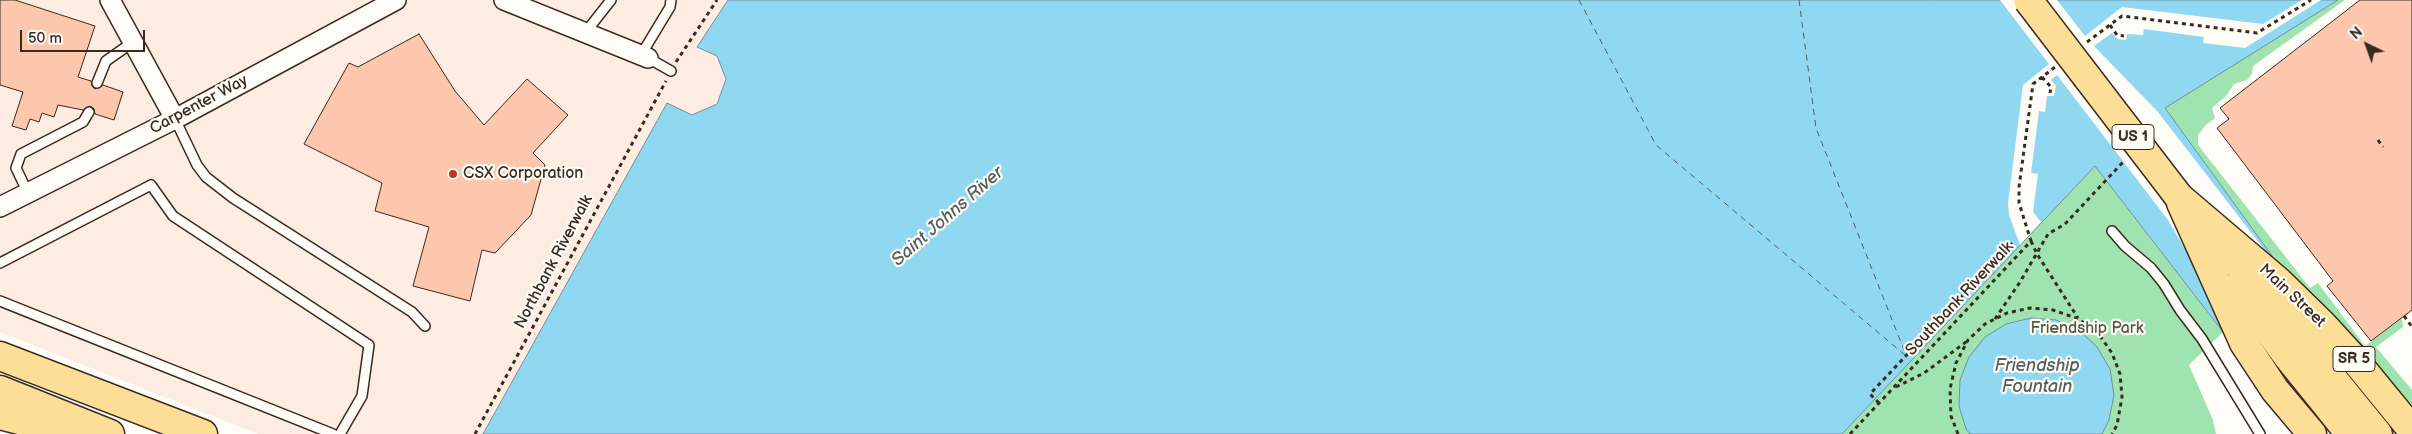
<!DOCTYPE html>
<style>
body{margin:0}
#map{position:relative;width:2412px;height:434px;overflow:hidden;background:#fdfcf7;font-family:"Balsamiq Sans",sans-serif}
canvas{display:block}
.north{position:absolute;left:2342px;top:20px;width:50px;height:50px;-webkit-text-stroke:4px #fdfcf7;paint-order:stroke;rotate:318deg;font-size:14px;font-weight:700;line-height:20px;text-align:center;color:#3b2a1e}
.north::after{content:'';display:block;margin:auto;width:18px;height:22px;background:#3b2a1e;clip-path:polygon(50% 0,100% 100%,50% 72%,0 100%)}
.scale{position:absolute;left:20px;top:30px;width:125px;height:22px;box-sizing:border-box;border:2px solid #3b2a1e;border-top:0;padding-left:6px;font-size:15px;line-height:18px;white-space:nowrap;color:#3b2a1e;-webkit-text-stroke:4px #fdfcf7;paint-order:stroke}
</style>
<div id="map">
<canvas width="2412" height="434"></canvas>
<div class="north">N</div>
<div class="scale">50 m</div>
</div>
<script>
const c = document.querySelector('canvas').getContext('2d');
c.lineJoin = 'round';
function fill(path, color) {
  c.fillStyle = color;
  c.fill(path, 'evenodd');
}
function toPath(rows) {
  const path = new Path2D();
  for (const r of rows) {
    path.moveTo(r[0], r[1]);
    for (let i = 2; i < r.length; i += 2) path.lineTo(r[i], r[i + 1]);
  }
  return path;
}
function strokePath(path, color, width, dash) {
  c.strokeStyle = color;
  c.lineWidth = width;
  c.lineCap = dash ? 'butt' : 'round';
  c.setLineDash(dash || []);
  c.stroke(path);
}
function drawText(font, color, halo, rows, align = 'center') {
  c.font = font + ' "Balsamiq Sans",sans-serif';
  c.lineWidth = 4.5;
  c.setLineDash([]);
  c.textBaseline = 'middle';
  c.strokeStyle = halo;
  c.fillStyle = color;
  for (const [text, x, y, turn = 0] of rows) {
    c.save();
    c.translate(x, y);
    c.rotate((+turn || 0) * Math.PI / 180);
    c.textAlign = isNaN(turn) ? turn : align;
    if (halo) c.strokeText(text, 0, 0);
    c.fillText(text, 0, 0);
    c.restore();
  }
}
fill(toPath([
 [0,0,728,0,697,47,717,56,726,79,716,104,692,115,667,103,483,434,258,434,0,332]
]), '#fdece1');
fill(toPath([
 [2338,0,2345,0,2253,66,2252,74,2247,80,2234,84,2226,96,2212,108,2215,118,2206,125,2198,135,2198,145,2310,288,2318,283,2365,346,2402,318,2403,327,2376,347,2412,390,2412,408,2365,351,2288,278,2164,108],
 [2095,166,2223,332,2189,365,2213,420,2216,434,1842,434]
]), '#9fe4b0');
const water = toPath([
 [728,0,2338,0,2165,108,2288,278,2223,332,2095,166,1842,434,483,434,667,103,692,115,717,104,726,79,717,56,697,47,728,0],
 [2031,318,2056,320,2079,330,2097,347,2110,369,2114,395,2109,420,2102,434,1970,434,1966,429,1959,406,1960,380,1969,357,1985,337,2006,324,2031,318]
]);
fill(water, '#90d8f1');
strokePath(water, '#6e929d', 1);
fill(toPath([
 [2000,0,2057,0,2085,36,2122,7,2263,24,2302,0,2321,0,2245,48,2203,43,2204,37,2144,29,2143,35,2127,34,2126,40,2117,39,2112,33,2094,46,2158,112,2270,257,2226,333,2195,266,2168,220,2057,75,2051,80,2056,86,2054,96,2047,96,2045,112,2039,111,2031,173,2038,174,2033,212,2041,222,2020,245,2009,215,2008,203,2023,85,2049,64]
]), '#fdfcf7');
strokePath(toPath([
 [1579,0,1656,145,1906,356],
 [1799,0,1816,128,1906,355]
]), '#545e5d', 1, [6, 5]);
const building = toPath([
 [0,0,15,0,95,26,78,77,91,81,92,86,95,89,103,85,123,92,114,120,95,114,94,109,90,106,83,110,58,105,54,117,42,113,39,122,30,119,26,130,12,126,23,92,0,85,0,0],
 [2360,0,2412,0,2412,310,2371,341,2327,286,2333,281,2217,128,2229,119,2220,108,2360,0],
 [419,34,455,91,484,125,527,79,568,115,533,153,545,165,531,215,495,253,482,250,470,301,413,286,429,227,375,211,382,183,304,144,349,63,358,67,419,34]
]);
fill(building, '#fcc7ad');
strokePath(building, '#3b2a1e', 1);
const lane = toPath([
 [585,33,611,0],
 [641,55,670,7,671,0],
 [648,58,671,71],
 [97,83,106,61,133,42],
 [175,119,197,165,206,177,233,198,412,312,425,326],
 [28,193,16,168,21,154,83,122,89,112],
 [2112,231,2125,246,2151,268,2164,284,2180,310,2202,339,2260,434],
 [0,263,151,185,173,216,369,345,362,396,340,434],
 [0,301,333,434]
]);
const street = toPath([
 [110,0,175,119],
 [504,0,648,58],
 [0,207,175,119,396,0]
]);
const primary = toPath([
 [2087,77,2179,197,2279,282,2322,324,2354,359,2412,430],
 [2181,203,2244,343,2275,390,2312,434]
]);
const highway = toPath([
 [2179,197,2259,288,2378,434],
 [2237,287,2288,357,2350,434],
 [0,356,203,434],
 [0,390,110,434],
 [0,415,66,432]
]);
strokePath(lane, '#3b2a1e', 12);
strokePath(street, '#3b2a1e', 22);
strokePath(primary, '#3b2a1e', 31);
strokePath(highway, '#3b2a1e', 31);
strokePath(toPath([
 [2110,25,2117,35,2124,36],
 [2087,42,2122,16,2257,33,2311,0],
 [676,62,717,0],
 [2042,77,2051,87,2050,93],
 [2378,140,2383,147],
 [2031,241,2037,254,2078,318],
 [2404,316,2412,327],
 [1995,319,2020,282,2048,234,2065,224,2124,161],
 [1896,387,1924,373,1966,342],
 [1879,403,1870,394,2013,242],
 [475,434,666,81],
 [1850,434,2031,241,2019,203,2019,187,2033,84,2055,67],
 [1958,434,1951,416,1950,389,1956,363,1968,340,1985,324,2007,313,2030,308,2053,310,2079,319,2100,336,2112,353,2120,374,2122,397,2117,425,2112,434]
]), '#3b2a1e', 3, [4, 4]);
strokePath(lane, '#fdfcf7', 9);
strokePath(street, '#fdfcf7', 19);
strokePath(primary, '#fdde96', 28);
strokePath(highway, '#fdde96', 28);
const primaryBridge = toPath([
 [2028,0,2087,77]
]);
strokePath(primaryBridge, '#3b2a1e', 31, []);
strokePath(primaryBridge, '#fdde96', 28);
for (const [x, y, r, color] of [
 [453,174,5,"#c8321e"]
]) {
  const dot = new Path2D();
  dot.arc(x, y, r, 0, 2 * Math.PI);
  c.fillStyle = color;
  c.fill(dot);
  strokePath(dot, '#fdfcf7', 2);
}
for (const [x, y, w] of [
 [2133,137,42],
 [2354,359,42]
]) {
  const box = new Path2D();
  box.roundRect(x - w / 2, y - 12.5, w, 25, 4);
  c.fillStyle = '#fdfcf7';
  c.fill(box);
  strokePath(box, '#3b2a1e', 1);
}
drawText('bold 15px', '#3b2a1e', null, [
 ["US 1",2133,137],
 ["SR 5",2354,359]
]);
drawText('16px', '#3b2a1e', '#fdfcf7', [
 ["Carpenter Way",199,105,-28],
 ["Northbank Riverwalk",554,262,-62],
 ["Main Street",2292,296,43],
 ["Southbank Riverwalk",1960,299,-47]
]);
drawText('16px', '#3b2a1e', '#fdfcf7', [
 ["CSX Corporation",463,174]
], 'left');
drawText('16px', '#545842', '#fdfcf7', [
 ["Friendship Park",2087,329]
]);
drawText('italic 18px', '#545e5d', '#fdfcf7', [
 ["Saint Johns River",948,217,-41],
 ["Friendship",2037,366],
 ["Fountain",2037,387]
]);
</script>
